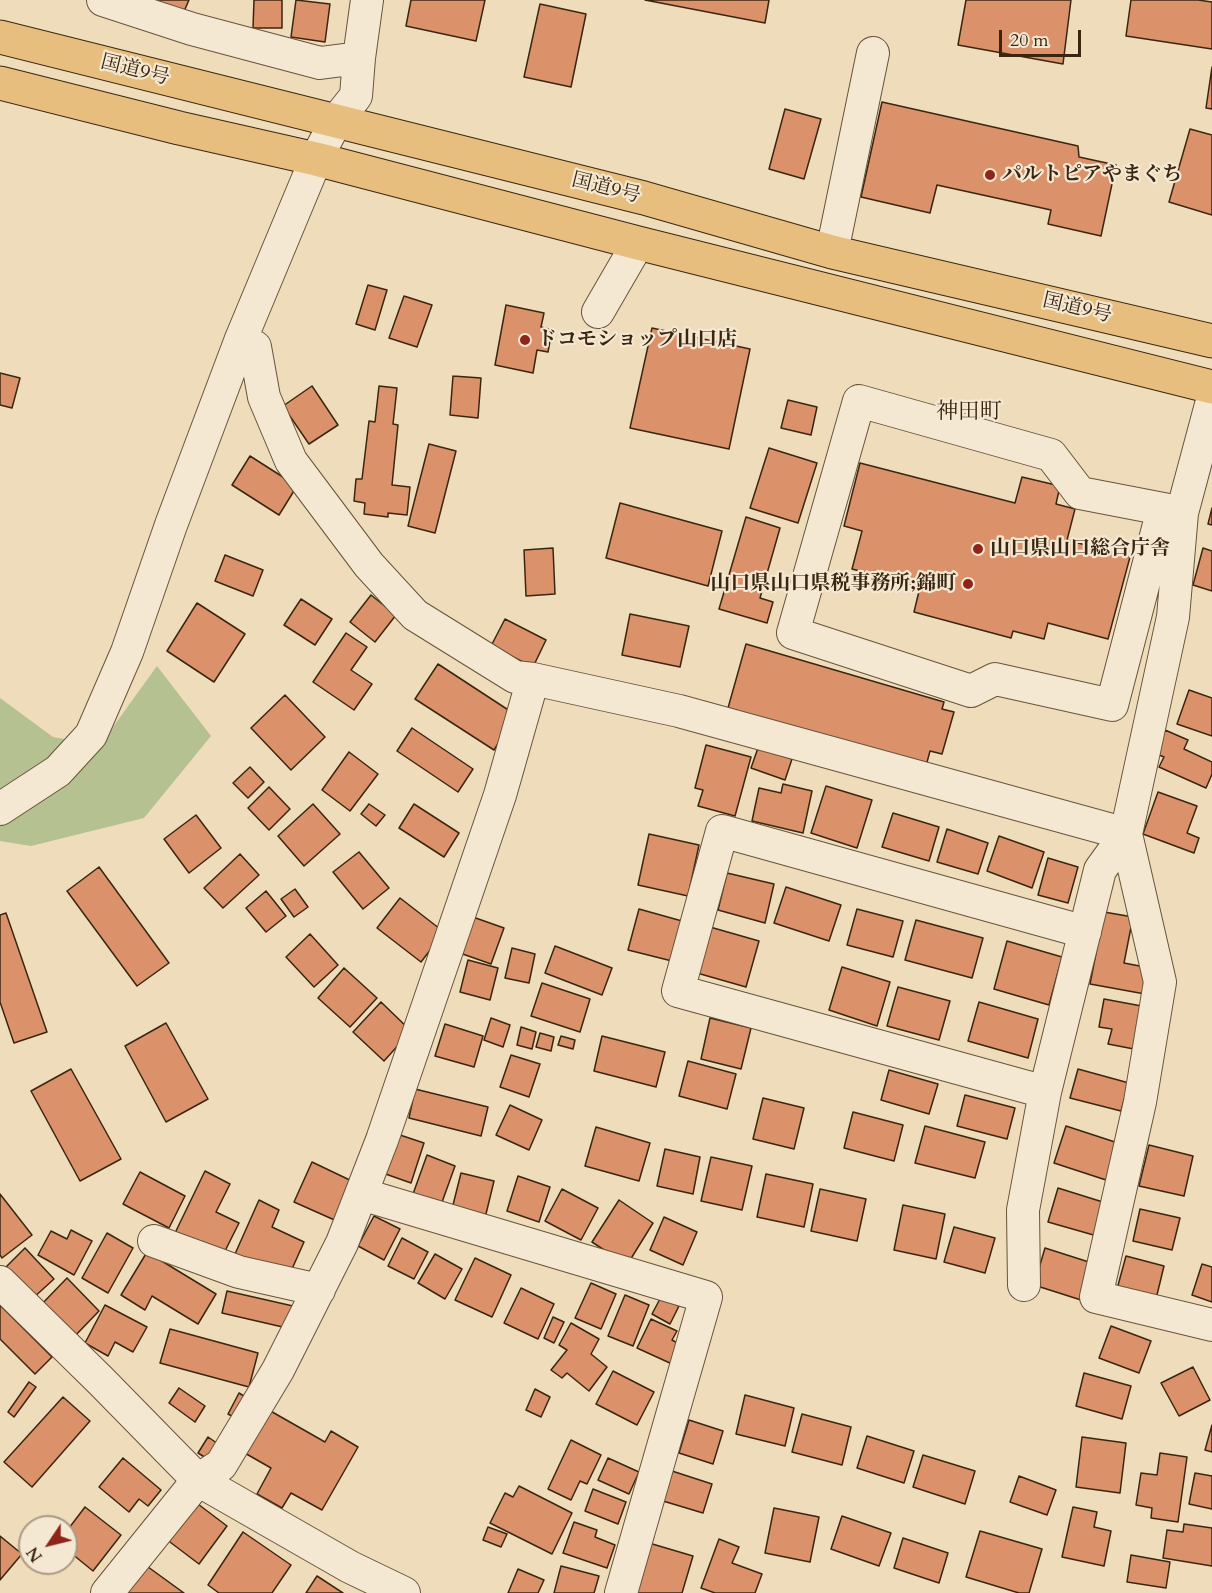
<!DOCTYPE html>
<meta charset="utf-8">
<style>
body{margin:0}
#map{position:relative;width:1212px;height:1593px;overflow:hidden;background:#eedcbb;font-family:Cardo,serif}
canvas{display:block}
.north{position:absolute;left:18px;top:1515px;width:60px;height:60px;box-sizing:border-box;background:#f4e8d3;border:2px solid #aa9a85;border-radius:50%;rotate:235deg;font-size:16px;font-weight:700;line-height:24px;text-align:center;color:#3a2610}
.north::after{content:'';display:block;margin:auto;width:21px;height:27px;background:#8f2418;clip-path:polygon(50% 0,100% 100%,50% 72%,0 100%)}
.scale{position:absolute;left:999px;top:30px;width:82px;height:27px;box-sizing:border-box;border:3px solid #3a2610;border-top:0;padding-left:8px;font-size:18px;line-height:21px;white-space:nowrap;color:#3a2610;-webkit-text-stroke:4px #f4e8d3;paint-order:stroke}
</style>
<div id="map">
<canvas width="1212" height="1593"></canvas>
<div class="north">N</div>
<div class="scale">20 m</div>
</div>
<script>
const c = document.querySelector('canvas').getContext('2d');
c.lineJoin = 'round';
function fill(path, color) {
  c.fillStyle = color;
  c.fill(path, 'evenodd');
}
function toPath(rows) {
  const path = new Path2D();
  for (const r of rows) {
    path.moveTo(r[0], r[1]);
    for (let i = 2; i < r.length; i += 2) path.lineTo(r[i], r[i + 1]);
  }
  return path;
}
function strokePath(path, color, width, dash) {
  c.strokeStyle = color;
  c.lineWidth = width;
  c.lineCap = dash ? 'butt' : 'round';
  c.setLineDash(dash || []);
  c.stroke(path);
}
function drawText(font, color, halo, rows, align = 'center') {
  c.font = font + ' Cardo,"Noto Serif JP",serif';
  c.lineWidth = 4.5;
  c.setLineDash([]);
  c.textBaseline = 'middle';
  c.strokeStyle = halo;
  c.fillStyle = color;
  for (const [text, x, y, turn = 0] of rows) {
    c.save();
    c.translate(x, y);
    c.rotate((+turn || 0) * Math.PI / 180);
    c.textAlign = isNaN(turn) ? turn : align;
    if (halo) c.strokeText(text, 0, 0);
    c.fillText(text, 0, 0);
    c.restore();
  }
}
fill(toPath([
 [157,666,211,736,144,818,31,846,0,841,0,698,53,737,100,745]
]), '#b6c192');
const building = toPath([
 [154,0,189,0,182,16,153,2,154,0],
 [254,0,282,0,282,28,253,28,254,0],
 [296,0,330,4,325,42,291,37,296,0],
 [411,0,485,0,476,41,406,26,411,0],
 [645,0,769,0,765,23,645,0],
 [966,0,1071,0,1063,64,958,45,966,0],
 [1131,0,1198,0,1212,2,1212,49,1126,36,1131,0],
 [540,4,586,14,571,87,524,77,540,4],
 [1212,67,1212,109,1206,108,1212,67],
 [882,102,1078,146,1079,157,1116,165,1101,236,1048,224,1051,210,937,185,930,213,861,197,882,102],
 [785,109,821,119,804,179,769,169,785,109],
 [1190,129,1212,135,1212,215,1169,202,1190,129],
 [368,285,387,290,375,330,356,324,368,285],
 [404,296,432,305,417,347,389,338,404,296],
 [506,305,544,313,541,327,552,330,548,352,537,350,533,373,495,365,506,305],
 [652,328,750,349,729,449,630,428,652,328],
 [0,373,20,378,12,408,0,405,0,373],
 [453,376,481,378,478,418,450,415,453,376],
 [312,386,338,425,309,444,283,406,312,386],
 [379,386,397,388,393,424,398,425,392,485,410,487,407,515,388,513,388,517,364,514,365,503,354,501,356,479,362,479,369,421,375,422,379,386],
 [788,400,817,407,811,435,781,428,788,400],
 [429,444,456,451,435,533,408,526,429,444],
 [769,448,817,463,798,523,750,508,769,448],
 [250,456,297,486,279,515,232,485,250,456],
 [860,463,1015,503,1022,477,1060,486,1056,504,1075,509,1067,540,1130,557,1108,639,1048,623,1044,639,1013,631,1011,638,914,612,920,587,852,569,862,531,844,526,860,463],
 [620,503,722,531,708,586,606,558,620,503],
 [1212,508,1212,525,1208,524,1212,508],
 [746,517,780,528,760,598,773,602,767,623,719,609,746,517],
 [553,548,555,594,526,596,524,550,553,548],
 [1203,548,1212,551,1212,591,1193,585,1203,548],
 [225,555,263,570,253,596,215,581,225,555],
 [371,595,396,615,375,642,350,622,371,595],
 [301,599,332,619,315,645,284,625,301,599],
 [197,603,245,634,214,682,167,651,197,603],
 [630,614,689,626,680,667,622,655,630,614],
 [505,619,546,640,533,667,491,646,505,619],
 [346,633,367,647,351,670,372,684,354,710,313,682,346,633],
 [746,644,944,702,942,709,954,712,942,754,930,751,926,766,728,708,746,644],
 [438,664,516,715,494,750,415,699,438,664],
 [1189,690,1212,698,1212,736,1177,724,1189,690],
 [285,695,325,737,291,770,251,728,285,695],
 [412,728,473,769,458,792,397,751,412,728],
 [1165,730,1188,740,1184,749,1212,762,1212,774,1206,788,1159,767,1164,757,1154,753,1165,730],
 [706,745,751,757,735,816,698,806,703,790,695,788,706,745],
 [758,748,792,759,785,780,751,768,758,748],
 [349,752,378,774,350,811,322,790,349,752],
 [250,767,264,782,248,798,233,783,250,767],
 [783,784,812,791,803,833,752,821,759,788,781,793,783,784],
 [826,786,872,800,857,848,811,833,826,786],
 [269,787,290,809,269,830,248,808,269,787],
 [1158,792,1197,806,1187,833,1199,838,1194,853,1143,834,1158,792],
 [313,804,340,834,304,866,278,836,313,804],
 [369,804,385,815,376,826,361,814,369,804],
 [414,804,459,833,444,857,399,828,414,804],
 [893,813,939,827,929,861,882,847,893,813],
 [196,815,221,848,189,873,164,839,196,815],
 [947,829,988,843,978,874,937,862,947,829],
 [649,834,699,845,688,896,638,885,649,834],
 [999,836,1044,852,1032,888,987,871,999,836],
 [359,852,389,888,363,909,333,872,359,852],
 [240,854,259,875,223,908,204,888,240,854],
 [1048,858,1078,867,1068,903,1038,895,1048,858],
 [99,867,169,963,137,986,67,891,99,867],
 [727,873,774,884,765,923,718,910,727,873],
 [786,887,841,905,829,941,774,923,786,887],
 [295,889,308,907,294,917,281,899,295,889],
 [266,891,286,916,266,932,246,908,266,891],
 [400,898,444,932,421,962,377,928,400,898],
 [639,909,682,921,672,961,628,950,639,909],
 [857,909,903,921,893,957,847,945,857,909],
 [1104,912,1133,917,1124,963,1150,968,1145,994,1090,984,1104,912],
 [6,913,47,1032,14,1043,0,1002,0,915,6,913],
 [470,916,504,928,491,964,457,952,470,916],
 [916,920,983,938,972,978,905,960,916,920],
 [710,927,759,941,746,987,697,973,710,927],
 [310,934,338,965,314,987,286,957,310,934],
 [1007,941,1062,957,1049,1005,994,989,1007,941],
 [555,946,612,968,602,995,545,973,555,946],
 [512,948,535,954,529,983,505,978,512,948],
 [468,960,498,968,490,1000,460,992,468,960],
 [842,967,890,982,877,1026,829,1010,842,967],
 [344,968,377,998,350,1027,318,998,344,968],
 [542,983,590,999,580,1032,531,1016,542,983],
 [898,987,950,1001,939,1040,887,1026,898,987],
 [1104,999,1147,1007,1139,1050,1108,1044,1112,1029,1099,1027,1104,999],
 [381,1002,411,1031,384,1061,353,1032,381,1002],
 [979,1002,1038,1019,1028,1058,968,1041,979,1002],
 [491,1018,510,1025,503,1047,484,1040,491,1018],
 [710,1018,751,1028,741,1069,701,1059,710,1018],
 [166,1023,208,1099,166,1122,125,1046,166,1023],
 [445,1024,483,1036,474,1067,435,1056,445,1024],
 [521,1027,536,1032,532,1049,517,1045,521,1027],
 [540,1033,554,1037,551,1051,536,1047,540,1033],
 [561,1036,575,1040,573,1049,558,1045,561,1036],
 [602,1036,665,1052,656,1087,594,1071,602,1036],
 [511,1055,540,1064,529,1097,500,1087,511,1055],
 [688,1061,736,1074,727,1109,679,1096,688,1061],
 [71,1069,121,1159,80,1181,31,1091,71,1069],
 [1078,1069,1129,1083,1121,1111,1070,1098,1078,1069],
 [889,1070,938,1084,929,1114,881,1100,889,1070],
 [415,1089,488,1107,481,1136,409,1118,415,1089],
 [965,1095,1015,1108,1007,1139,957,1126,965,1095],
 [763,1098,804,1108,794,1149,753,1139,763,1098],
 [510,1105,542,1120,529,1150,496,1135,510,1105],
 [853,1112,903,1125,894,1161,844,1148,853,1112],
 [925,1126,985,1142,975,1178,915,1163,925,1126],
 [1066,1126,1118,1143,1106,1180,1054,1163,1066,1126],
 [596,1127,650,1143,639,1181,585,1166,596,1127],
 [394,1133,424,1143,411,1183,380,1172,394,1133],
 [1149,1145,1193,1156,1184,1196,1139,1186,1149,1145],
 [665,1149,700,1157,693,1194,657,1186,665,1149],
 [427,1155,455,1166,441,1205,413,1194,427,1155],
 [711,1157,752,1166,742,1210,701,1201,711,1157],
 [312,1162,356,1183,339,1222,294,1202,312,1162],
 [205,1171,230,1184,216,1212,239,1223,222,1257,175,1233,205,1171],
 [140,1172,185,1196,169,1228,123,1204,140,1172],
 [461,1173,494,1181,485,1218,452,1209,461,1173],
 [766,1174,813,1184,804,1227,757,1217,766,1174],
 [518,1176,550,1187,539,1222,507,1211,518,1176],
 [1058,1188,1106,1203,1097,1236,1048,1222,1058,1188],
 [562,1189,598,1208,581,1240,545,1221,562,1189],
 [820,1189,866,1199,857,1241,811,1231,820,1189],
 [0,1194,32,1235,2,1258,0,1255,0,1194],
 [259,1200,279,1210,272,1227,304,1242,288,1278,235,1254,259,1200],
 [619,1200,653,1223,627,1265,592,1242,619,1200],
 [903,1205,945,1214,936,1259,894,1250,903,1205],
 [1140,1209,1180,1218,1172,1250,1133,1241,1140,1209],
 [374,1216,400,1229,384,1260,358,1246,374,1216],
 [664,1217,697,1232,683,1265,650,1250,664,1217],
 [954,1227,995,1238,985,1273,944,1262,954,1227],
 [71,1230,92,1241,74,1275,38,1255,51,1231,67,1239,71,1230],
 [107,1233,133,1248,108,1293,82,1278,107,1233],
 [402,1238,428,1252,414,1279,388,1266,402,1238],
 [25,1248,54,1279,32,1299,4,1269,25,1248],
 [1045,1248,1092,1263,1081,1300,1034,1285,1045,1248],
 [147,1252,216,1294,198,1324,152,1296,145,1310,121,1295,147,1252],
 [435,1254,462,1269,445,1299,418,1283,435,1254],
 [1126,1256,1164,1266,1156,1299,1117,1289,1126,1256],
 [475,1258,511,1275,492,1317,455,1300,475,1258],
 [1202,1264,1212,1267,1212,1302,1192,1295,1202,1264],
 [67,1278,99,1311,72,1339,39,1307,67,1278],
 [591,1283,616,1294,601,1329,575,1318,591,1283],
 [521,1288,554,1304,538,1339,504,1323,521,1288],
 [227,1291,293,1306,287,1328,222,1313,227,1291],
 [625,1295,649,1305,633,1346,608,1336,625,1295],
 [661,1297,679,1306,670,1324,652,1314,661,1297],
 [0,1305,52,1357,35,1374,0,1339,0,1305],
 [105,1305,147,1327,133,1352,115,1342,108,1356,85,1343,105,1305],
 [553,1317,564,1322,554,1343,544,1338,553,1317],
 [651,1319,677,1331,672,1340,681,1345,672,1364,637,1348,651,1319],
 [571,1323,599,1339,591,1354,607,1367,589,1391,567,1373,562,1378,551,1370,567,1350,559,1345,571,1323],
 [1111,1326,1151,1341,1139,1373,1099,1358,1111,1326],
 [170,1329,258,1353,249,1387,160,1363,170,1329],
 [1193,1367,1210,1400,1179,1416,1161,1383,1193,1367],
 [613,1371,654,1392,637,1425,596,1404,613,1371],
 [1084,1373,1131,1386,1122,1419,1076,1406,1084,1373],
 [29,1382,36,1387,14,1417,8,1412,29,1382],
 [179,1388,205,1406,195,1422,169,1403,179,1388],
 [535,1389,550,1397,541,1417,526,1410,535,1389],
 [239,1393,252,1401,241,1421,228,1414,239,1393],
 [745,1395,794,1408,785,1446,736,1434,745,1395],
 [63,1397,90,1421,32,1487,4,1462,63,1397],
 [267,1409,325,1442,331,1431,358,1447,322,1510,291,1493,282,1508,257,1494,271,1468,243,1452,267,1409],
 [802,1414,851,1427,842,1465,792,1452,802,1414],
 [689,1420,723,1431,713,1464,679,1453,689,1420],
 [1212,1425,1212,1452,1205,1450,1212,1425],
 [867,1436,914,1451,904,1483,857,1468,867,1436],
 [208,1437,224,1448,214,1463,198,1453,208,1437],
 [1082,1437,1126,1443,1120,1493,1076,1487,1082,1437],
 [571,1440,601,1455,587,1484,580,1481,571,1500,548,1489,571,1440],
 [1160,1453,1187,1457,1178,1522,1151,1518,1152,1508,1136,1505,1141,1473,1157,1475,1160,1453],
 [923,1455,975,1471,965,1504,913,1487,923,1455],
 [123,1458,161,1490,148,1506,139,1499,129,1512,99,1487,123,1458],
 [608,1458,639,1472,629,1494,598,1480,608,1458],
 [672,1471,712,1484,703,1513,663,1501,672,1471],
 [1195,1473,1212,1476,1212,1509,1189,1504,1195,1473],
 [1019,1476,1056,1490,1047,1515,1010,1502,1019,1476],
 [519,1486,572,1513,552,1554,490,1523,505,1493,513,1497,519,1486],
 [593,1489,626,1502,618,1524,585,1511,593,1489],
 [190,1498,227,1526,199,1564,162,1536,190,1498],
 [85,1507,121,1535,93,1571,66,1549,66,1532,85,1507],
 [1073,1507,1097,1512,1094,1527,1111,1531,1104,1566,1062,1557,1073,1507],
 [774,1508,819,1517,810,1562,765,1553,774,1508],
 [842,1516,891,1533,879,1566,831,1549,842,1516],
 [574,1522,597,1530,595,1537,615,1545,607,1568,563,1553,574,1522],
 [1184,1524,1212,1528,1212,1566,1163,1558,1167,1530,1183,1532,1184,1524],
 [488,1527,507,1534,501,1547,483,1540,488,1527],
 [980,1531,1042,1549,1029,1593,1019,1593,966,1577,980,1531],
 [243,1532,291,1565,272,1593,219,1593,208,1585,243,1532],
 [0,1536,22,1554,0,1580,0,1536],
 [903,1538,948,1553,939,1583,894,1568,903,1538],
 [719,1539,739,1547,732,1563,762,1574,755,1593,715,1593,701,1588,719,1539],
 [649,1543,693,1556,682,1593,634,1593,649,1543],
 [1131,1555,1170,1562,1166,1588,1127,1582,1131,1555],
 [144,1564,184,1593,123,1593,144,1564],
 [561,1566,599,1576,594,1593,554,1593,561,1566],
 [518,1569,544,1580,538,1593,508,1593,518,1569],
 [317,1576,343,1593,306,1593,317,1576]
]);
fill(building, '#db926b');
strokePath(building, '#3a2610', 1.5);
const minor = toPath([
 [103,0,192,29,320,63,359,58],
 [832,252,873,53],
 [598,312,638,243],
 [241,339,255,347,264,397,291,461,369,565,415,615,515,677,533,679,679,711,1126,834,1100,870,1045,1092,1023,1210,1024,1285],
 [1212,401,1182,513,1173,617,1126,834,1160,982,1140,1102,1096,1297,1212,1325],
 [1163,509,1112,705,995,679,971,691,793,633,859,401,1051,455,1080,493,1163,509,1182,513],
 [0,809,58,771,91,735,127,652,171,525,241,339,316,159,336,121,356,96,359,58,367,0],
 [1045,1092,678,991,722,831,1085,932],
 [361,1194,706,1297,621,1593],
 [154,1241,239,1272,319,1290],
 [0,1282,101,1381,198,1480,350,1567,404,1593],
 [107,1593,198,1480,221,1465,278,1370,342,1243,382,1140,500,795,533,679]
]);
const highway = toPath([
 [0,37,644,198,832,252,1212,341],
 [0,83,179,128,316,159,638,243,1212,387]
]);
strokePath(minor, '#67543b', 34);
strokePath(highway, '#3a2610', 35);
strokePath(minor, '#f4e8d3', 32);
strokePath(highway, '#e7be7e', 33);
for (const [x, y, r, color] of [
 [990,175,6,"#8f2418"],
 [525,340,6,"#8f2418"],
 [978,549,6,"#8f2418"],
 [968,584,6,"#8f2418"]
]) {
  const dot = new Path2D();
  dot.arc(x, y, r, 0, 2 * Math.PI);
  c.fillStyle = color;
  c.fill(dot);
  strokePath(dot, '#f4e8d3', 2);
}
drawText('20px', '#3a2610', '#f4e8d3', [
 ["国道9号",135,71,14],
 ["国道9号",606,189,14],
 ["国道9号",1077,309,13]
]);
drawText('bold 20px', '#3a2610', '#f4e8d3', [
 ["パルトピアやまぐち",1002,175],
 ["ドコモショップ山口店",537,340],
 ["山口県山口総合庁舎",990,549],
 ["山口県山口県税事務所;錦町",956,584,"right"]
], 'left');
drawText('22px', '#3a2610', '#f4e8d3', [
 ["神田町",969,413]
]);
</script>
